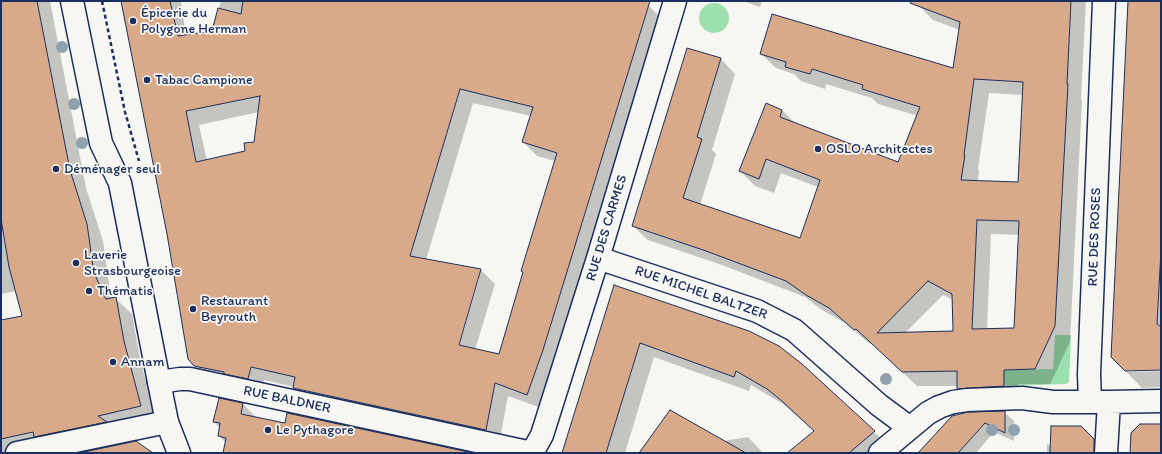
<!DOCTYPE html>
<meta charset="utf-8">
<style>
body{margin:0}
#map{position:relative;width:1162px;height:454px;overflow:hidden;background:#f6f6f2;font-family:Itim,sans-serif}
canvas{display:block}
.frame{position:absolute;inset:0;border:2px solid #1b2f5e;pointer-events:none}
</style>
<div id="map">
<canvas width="1162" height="454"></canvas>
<div class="frame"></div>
</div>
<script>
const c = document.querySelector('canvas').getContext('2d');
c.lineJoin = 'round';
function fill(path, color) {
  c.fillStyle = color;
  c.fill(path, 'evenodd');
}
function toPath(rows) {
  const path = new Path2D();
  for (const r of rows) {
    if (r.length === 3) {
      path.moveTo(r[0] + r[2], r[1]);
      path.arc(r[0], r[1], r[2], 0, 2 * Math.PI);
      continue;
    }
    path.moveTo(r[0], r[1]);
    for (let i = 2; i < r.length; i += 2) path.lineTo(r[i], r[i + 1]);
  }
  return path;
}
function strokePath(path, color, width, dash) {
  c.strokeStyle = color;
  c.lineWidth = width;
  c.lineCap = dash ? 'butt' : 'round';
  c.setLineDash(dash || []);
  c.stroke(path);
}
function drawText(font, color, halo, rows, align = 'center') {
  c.font = font + ' Itim,sans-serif';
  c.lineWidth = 3.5;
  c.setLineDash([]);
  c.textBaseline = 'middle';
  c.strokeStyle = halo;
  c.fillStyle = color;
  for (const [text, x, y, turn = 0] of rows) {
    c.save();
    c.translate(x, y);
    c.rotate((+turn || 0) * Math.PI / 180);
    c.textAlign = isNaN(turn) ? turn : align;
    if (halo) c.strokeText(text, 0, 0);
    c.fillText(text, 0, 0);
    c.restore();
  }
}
fill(toPath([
 [714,18,15],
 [1055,335,1071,335,1069,382,1066,384,1006,386,1003,383,1002,370,1053,369]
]), '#9be0ad');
fill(toPath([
 [1,1,50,1,86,188,103,241,110,291,113,298,115,298,132,314,140,359,157,423,50,453,1,453,1,321,23,317,16,291,1,294],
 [122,1,181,1,186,36,213,31,221,1,638,1,648,5,662,19,541,408,508,396,500,439,307,402,294,388,294,387,264,380,262,392,209,379,195,365],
 [473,103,531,116,523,142,537,156,555,161,522,271,524,273,499,355,475,350,495,284,481,270,426,260],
 [259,112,254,143,246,152,207,161,199,125],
 [477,279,479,279,458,350,456,350],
 [743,1,762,1,760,7],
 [920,1,1086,1,1081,99,1082,100,1070,342,1050,384,1018,384,1019,401,1004,401,990,387,962,386,917,386,871,343,870,344,845,323,822,310,805,297,722,265,648,240,633,226,721,59,735,74,712,150,716,154,700,205,801,239,818,187,781,173,774,193,755,186,740,171,782,110,796,124,899,163,918,116,878,104,872,98,826,84,825,89,801,81,794,74,776,68,761,54,954,70,960,30,933,20,918,5],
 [989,93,1023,95,1019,183,978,182,979,171,978,169],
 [991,234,1019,235,1015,329,987,330],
 [943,295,953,300,954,331,906,332],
 [1129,1,1161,1,1161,369,1128,370,1128,372,1161,371,1161,387,1142,388,1112,357],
 [614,286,802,365,889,446,881,453,789,453,815,432,783,404,751,385,749,391,654,357,625,453,563,453],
 [219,399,243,404,257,418,285,424,457,453,224,453,226,443,219,436,220,428,214,422],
 [1004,412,1014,421,1014,441,994,432,976,453,920,453],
 [1081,427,1107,453,1047,453,1047,444,1052,446],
 [748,437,763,453,641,453,723,441]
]), '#0003');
const building = toPath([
 [1,1,37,1,70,170,87,224,94,273,106,299,116,297,124,341,141,406,98,416,107,422,34,437,33,432,1,439,1,320,22,316,9,267,1,219,1,1],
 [121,1,170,1,178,36,212,31,218,8,241,14,243,1,650,1,543,350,527,395,495,383,486,430,293,388,295,377,251,367,248,379,224,374,224,372,194,366,188,359,167,234,121,1],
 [460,89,533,107,522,142,557,153,521,271,523,272,499,354,459,345,481,269,410,256,460,89],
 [260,96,254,142,244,143,245,151,196,162,186,111,260,96],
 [911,1,1071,1,1067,84,1068,84,1055,326,1035,369,1004,370,1004,386,957,389,957,371,902,372,856,329,854,330,829,308,806,295,786,281,706,251,632,226,687,48,721,58,697,137,702,139,683,198,800,238,820,180,766,159,759,179,739,171,766,103,782,110,780,117,898,162,920,107,862,89,863,85,812,69,810,74,785,67,786,62,760,54,772,14,953,68,960,22,910,3,911,1],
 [974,79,1023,82,1018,182,961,180,965,155,964,155,974,79],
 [977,220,1019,221,1014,328,972,329,977,220],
 [928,281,952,294,953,331,877,333,928,281],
 [1128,1,1161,1,1161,250,1157,324,1161,327,1161,370,1125,371,1111,357,1128,1],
 [614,285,749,331,779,346,802,364,875,431,849,453,787,453,814,431,782,401,767,389,736,371,734,377,640,343,606,453,562,453,614,285],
 [219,398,243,403,241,414,285,423,287,413,473,453,223,453,226,438,218,436,220,423,213,422,219,398],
 [670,410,746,453,639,453,670,410],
 [1005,411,1005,433,985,423,958,453,918,453,952,416,968,412,1005,411],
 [1140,424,1161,424,1161,453,1130,453,1131,433,1140,424],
 [1051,426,1081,426,1094,439,1094,453,1050,453,1051,426],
 [136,441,153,453,79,453,136,441]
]);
fill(building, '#d8aa89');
strokePath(building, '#1b2f5e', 1);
const street = toPath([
 [1104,1,1089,374,1090,402,1109,402,1106,453],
 [598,258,757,311,794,330,879,405,910,428],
 [159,382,180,379,190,379,532,453],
 [1109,402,1161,401],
 [17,453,167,422],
 [532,453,542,435,598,258,675,1],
 [880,453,928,413,939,407,953,402,967,400,1022,398,1053,402,1090,402]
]);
const secondary = toPath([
 [72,1,101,143,120,183,159,382,167,422,179,453]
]);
strokePath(street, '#1b2f5e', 25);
strokePath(secondary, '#1b2f5e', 25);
strokePath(toPath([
 [102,1,125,112,139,161]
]), '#1b2f5e', 2.5, [4, 3]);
strokePath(street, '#f6f6f2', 22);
strokePath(secondary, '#f6f6f2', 22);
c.fillStyle = '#8fa1ac';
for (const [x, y] of [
 [62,47],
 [74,104],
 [82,143],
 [886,379],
 [992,430],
 [1014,430]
]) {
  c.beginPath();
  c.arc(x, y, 6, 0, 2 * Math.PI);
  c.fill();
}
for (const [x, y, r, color] of [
 [133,21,4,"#1b2f5e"],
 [147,80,4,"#1b2f5e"],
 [818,149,4,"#1b2f5e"],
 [56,169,4,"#1b2f5e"],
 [76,263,4,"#1b2f5e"],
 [89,291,4,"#1b2f5e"],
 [193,309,4,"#1b2f5e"],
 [113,362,4,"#1b2f5e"],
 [268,430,4,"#1b2f5e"]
]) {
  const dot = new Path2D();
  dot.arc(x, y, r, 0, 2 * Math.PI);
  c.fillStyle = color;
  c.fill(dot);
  strokePath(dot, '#f6f6f2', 1.5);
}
drawText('14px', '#1b2f5e', '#f6f6f2', [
 ["Épicerie du",141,13],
 ["Polygone Herman",141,29],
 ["Tabac Campione",155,80],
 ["OSLO Architectes",826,149],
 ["Déménager seul",64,169],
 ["Laverie",84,255],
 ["Strasbourgeoise",84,271],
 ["Thématis",97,291],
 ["Restaurant",201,301],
 ["Beyrouth",201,317],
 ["Annam",121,362],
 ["Le Pythagore",276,430]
], 'left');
drawText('14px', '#1b2f5e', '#f6f6f2', [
 ["RUE DES CARMES",607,228,-73],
 ["RUE DES ROSES",1095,237,-88],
 ["RUE MICHEL BALTZER",701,293,19],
 ["RUE BALDNER",287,400,12]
]);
</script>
